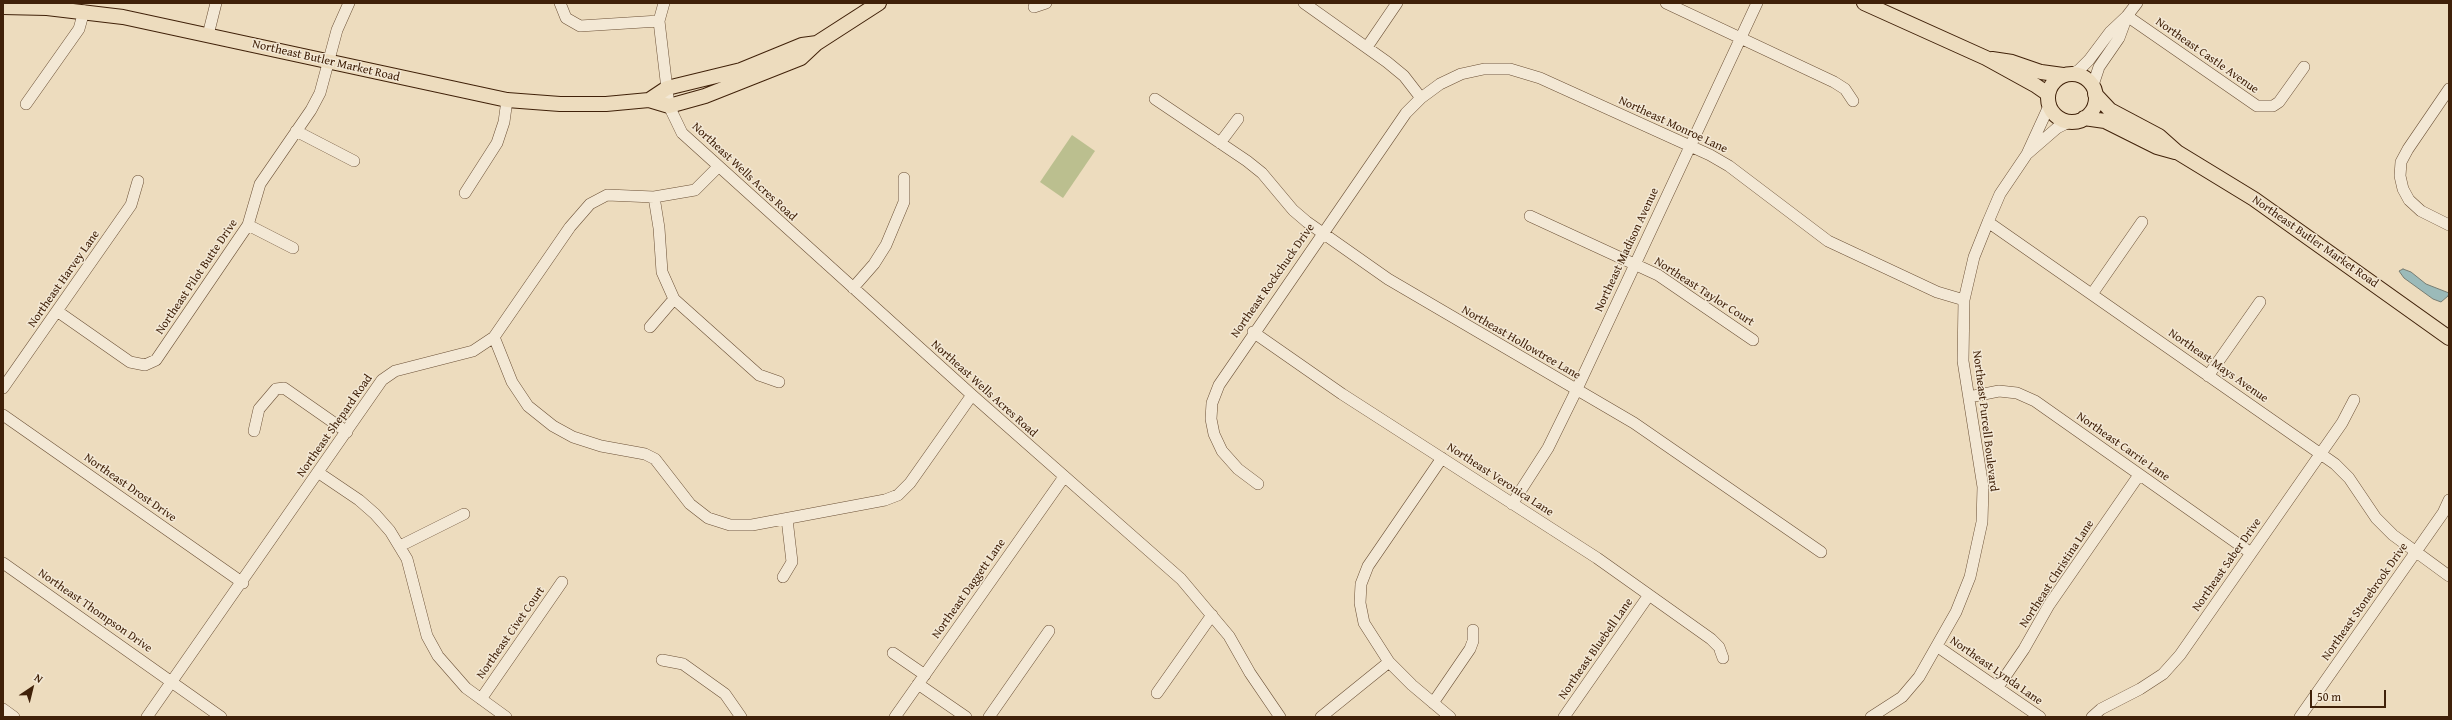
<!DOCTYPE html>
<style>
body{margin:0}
#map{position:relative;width:2452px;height:720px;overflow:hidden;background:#eddcbe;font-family:"Gentium Book Plus",serif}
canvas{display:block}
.frame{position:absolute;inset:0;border:4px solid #402109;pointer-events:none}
.north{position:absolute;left:12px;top:668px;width:40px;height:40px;-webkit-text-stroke:3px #f3e8d5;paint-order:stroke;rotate:35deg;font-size:11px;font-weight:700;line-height:16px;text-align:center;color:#402109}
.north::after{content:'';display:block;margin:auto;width:14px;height:18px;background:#402109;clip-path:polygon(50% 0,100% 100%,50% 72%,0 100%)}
.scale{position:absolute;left:2310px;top:690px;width:76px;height:18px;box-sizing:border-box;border:2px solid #402109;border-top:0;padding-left:5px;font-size:12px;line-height:14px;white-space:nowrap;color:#402109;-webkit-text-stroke:3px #f3e8d5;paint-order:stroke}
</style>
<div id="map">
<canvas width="2452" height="720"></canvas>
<div class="frame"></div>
<div class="north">N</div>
<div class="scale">50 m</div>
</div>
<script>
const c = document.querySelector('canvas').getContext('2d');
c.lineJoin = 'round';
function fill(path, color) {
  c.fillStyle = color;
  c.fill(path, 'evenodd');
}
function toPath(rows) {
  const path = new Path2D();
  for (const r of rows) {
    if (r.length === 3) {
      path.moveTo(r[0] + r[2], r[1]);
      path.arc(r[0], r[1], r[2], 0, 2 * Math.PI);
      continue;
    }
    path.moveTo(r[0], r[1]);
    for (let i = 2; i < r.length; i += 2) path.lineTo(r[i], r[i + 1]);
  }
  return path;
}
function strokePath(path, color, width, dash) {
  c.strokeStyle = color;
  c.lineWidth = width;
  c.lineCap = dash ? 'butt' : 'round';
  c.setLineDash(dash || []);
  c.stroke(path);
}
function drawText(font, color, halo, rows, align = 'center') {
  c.font = font + ' "Gentium Book Plus",serif';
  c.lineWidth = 3;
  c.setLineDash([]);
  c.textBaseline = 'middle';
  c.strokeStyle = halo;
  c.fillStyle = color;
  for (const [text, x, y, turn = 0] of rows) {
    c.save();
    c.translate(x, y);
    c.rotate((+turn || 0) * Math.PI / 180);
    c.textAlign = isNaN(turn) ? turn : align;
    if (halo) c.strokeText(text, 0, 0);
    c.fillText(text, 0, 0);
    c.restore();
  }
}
fill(toPath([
 [1072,135,1095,151,1063,198,1040,182]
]), '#bbbf8f');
const water = toPath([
 [2403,269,2411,272,2426,284,2449,293,2448,296,2441,302,2433,299,2404,278,2399,271,2403,269]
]);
fill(water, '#9bbab9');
strokePath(water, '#777d73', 1);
const minor = toPath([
 [560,3,566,18,580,26,659,21],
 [664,3,659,21,669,106,682,133,972,395,1181,579,1229,636,1250,673,1280,717],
 [1304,3,1387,62,1404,76,1421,98],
 [1666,3,1834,82,1845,89,1853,101],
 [1034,7,1046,3],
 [2127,16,2257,106,2273,106,2279,102,2304,67],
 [208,35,216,3],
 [1367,47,1397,3],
 [2071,74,2079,70,2089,60,2110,32,2127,16,2137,3],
 [2093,85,2099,67,2119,38,2126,19],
 [2449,89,2408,149,2401,162,2400,176,2403,189,2409,200,2421,211,2449,225],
 [1155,99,1247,161,1262,173,1293,210,1307,222,1388,279,1634,423,1821,552],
 [26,104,79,29,84,11],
 [296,131,354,161],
 [1220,143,1238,119],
 [2027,154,2057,128,2069,122],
 [465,193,497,143,504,122,507,100],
 [654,197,659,228,662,272,674,299,759,375,779,382],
 [1530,216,1658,275,1753,340],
 [1988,222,2335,464,2349,478,2376,518,2393,535,2449,576],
 [248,225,293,248],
 [853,288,874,264,886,245,904,202,904,178],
 [2092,294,2142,222],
 [57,311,130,362,145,365,156,360,248,225,260,184,311,110,320,93,337,30,349,3],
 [650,327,674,299],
 [1253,332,1342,394,1597,558,1711,639,1719,647,1723,658],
 [494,337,512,382,528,406,553,426,573,437,601,446,645,454,655,459,690,504,708,518,730,525,752,525,885,500,898,495,910,483,972,395],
 [2208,376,2260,302],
 [3,388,131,205,138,181],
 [1969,397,1999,391,2017,393,2035,401,2251,553],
 [3,415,243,583],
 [254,431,259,409,276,389,284,388,347,432],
 [1442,458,1368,566,1361,584,1360,603,1364,623,1389,662,1412,685,1450,717],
 [319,473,359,500,375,514,390,531,407,559,427,636,438,656,466,688,506,717],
 [1258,484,1238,469,1222,451,1214,434,1211,419,1212,403,1219,385,1406,113,1421,98,1440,84,1461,74,1484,69,1510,69,1540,78,1710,155,1729,166,1828,241,1937,292,1964,300],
 [1512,504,1548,448,1576,391,1757,3],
 [400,546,464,514],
 [3,563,221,717],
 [783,577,792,562,787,519],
 [1938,647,2040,717],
 [893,653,925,675],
 [662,660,683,664,725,694,741,717],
 [918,684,966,717],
 [1998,687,2024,649,2049,605,2139,475],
 [1157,693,1212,615],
 [481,699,562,582],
 [1433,703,1470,649,1473,641,1473,630],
 [3,709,14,717],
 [147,717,382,380,395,371,473,351,494,337,570,227,590,204,607,195,654,197,695,190,718,167],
 [895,717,1064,477],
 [989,717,1049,631],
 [1321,717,1389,662],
 [1564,717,1649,595],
 [1871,717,1902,697,1919,677,1956,612,1970,577,1982,522,1983,487,1963,361,1964,300,1974,257,1988,222,2000,194,2027,154,2049,106],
 [2092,717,2101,709,2140,689,2163,674,2180,655,2342,423,2354,400],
 [2300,717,2443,513,2449,500]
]);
const major = toPath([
 [1864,3,1986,58,2035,85,2048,94],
 [3,7,47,8,123,17,507,100,560,104,606,104,649,100,669,106,705,96,801,58,817,43,879,3],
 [1992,59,2012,62,2041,72,2063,75],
 [2072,98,24],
 [2095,94,2110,110,2159,136,2177,152,2254,199,2449,338],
 [649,100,667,88,741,70,802,45,817,43],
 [2084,118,2105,121,2157,147,2175,152]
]);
strokePath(minor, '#6b5036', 12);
strokePath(major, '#402109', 16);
strokePath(minor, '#f3e8d5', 11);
strokePath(major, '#eddcbe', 14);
drawText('12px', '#402109', '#f3e8d5', [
 ["Northeast Castle Avenue",2207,56,35],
 ["Northeast Butler Market Road",326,61,13],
 ["Northeast Monroe Lane",1673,125,25],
 ["Northeast Wells Acres Road",744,172,43],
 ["Northeast Butler Market Road",2315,242,35],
 ["Northeast Madison Avenue",1627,250,-65],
 ["Northeast Pilot Butte Drive",197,277,-56],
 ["Northeast Harvey Lane",64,279,-55],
 ["Northeast Rockchuck Drive",1273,281,-55],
 ["Northeast Taylor Court",1704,292,33],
 ["Northeast Hollowtree Lane",1521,343,30],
 ["Northeast Mays Avenue",2218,366,35],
 ["Northeast Wells Acres Road",984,389,42],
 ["Northeast Purcell Boulevard",1985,421,83],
 ["Northeast Shepard Road",335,426,-55],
 ["Northeast Carrie Lane",2123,447,35],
 ["Northeast Veronica Lane",1500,480,33],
 ["Northeast Drost Drive",130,488,35],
 ["Northeast Saber Drive",2227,565,-55],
 ["Northeast Christina Lane",2057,574,-57],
 ["Northeast Daggett Lane",969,589,-55],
 ["Northeast Stonebrook Drive",2365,602,-55],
 ["Northeast Thompson Drive",95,611,35],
 ["Northeast Civet Court",511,633,-55],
 ["Northeast Bluebell Lane",1596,649,-55],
 ["Northeast Lynda Lane",1996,671,35]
]);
</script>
